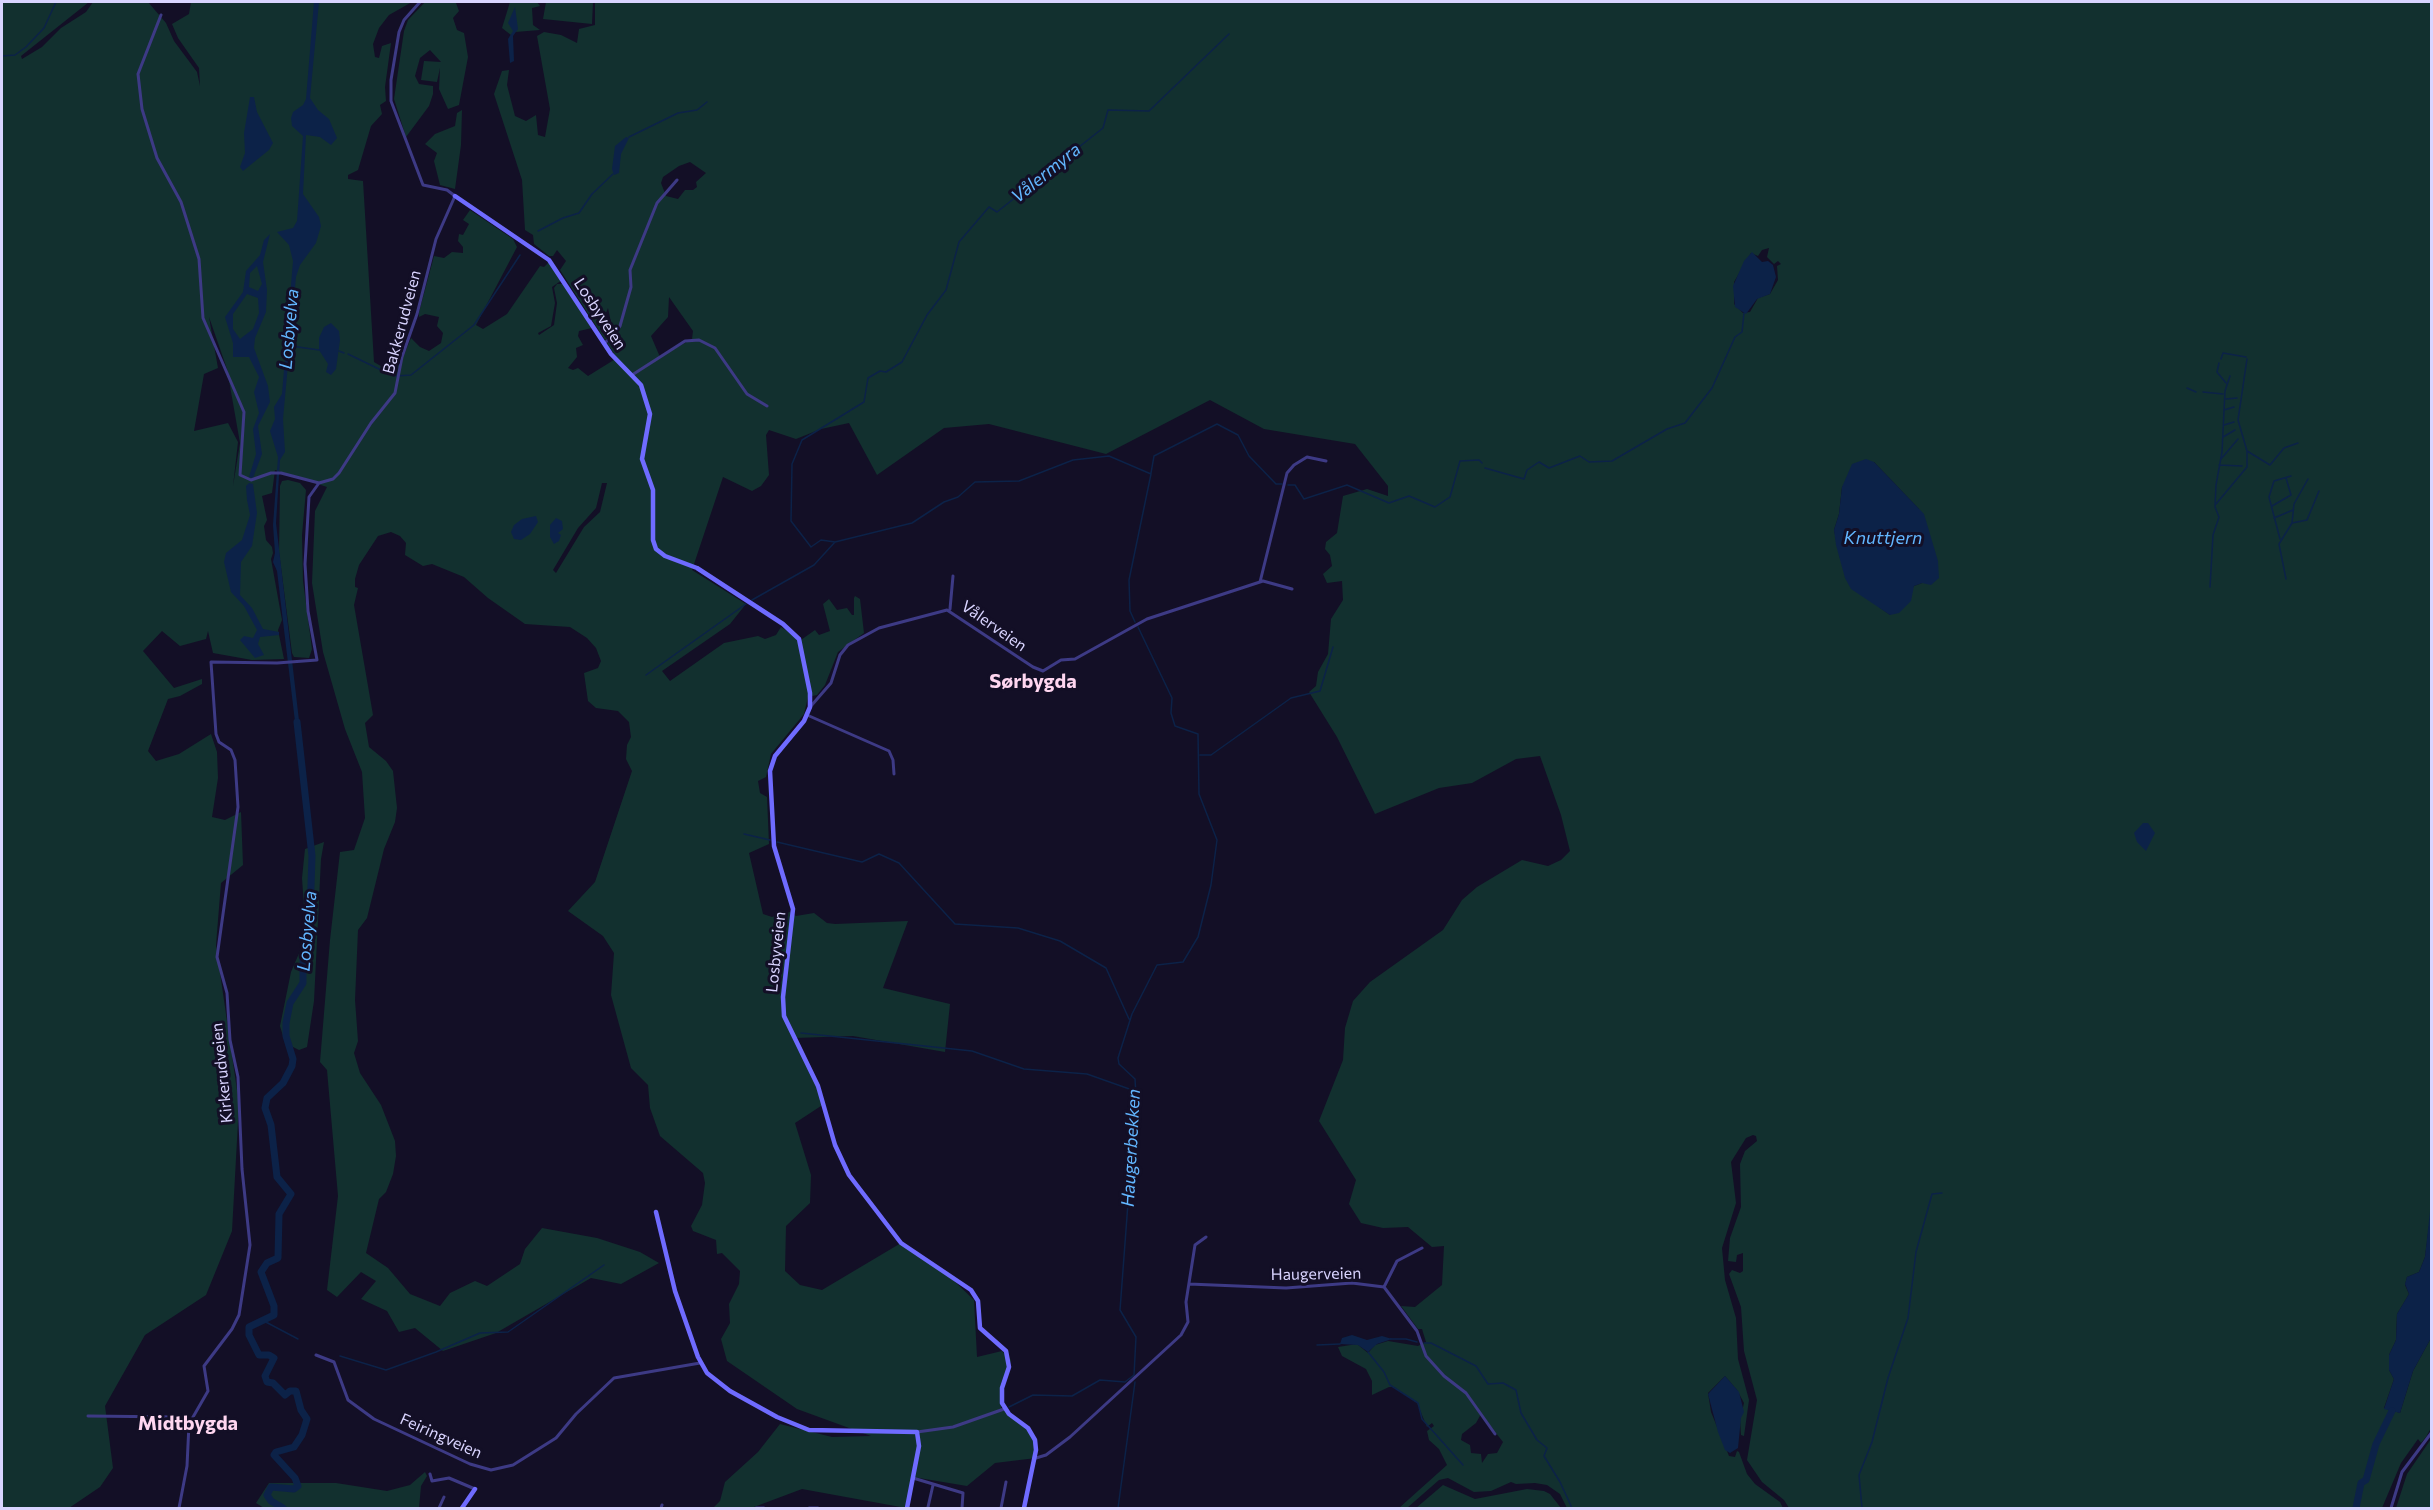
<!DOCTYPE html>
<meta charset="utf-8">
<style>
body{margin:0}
#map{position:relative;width:2433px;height:1510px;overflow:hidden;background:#130f26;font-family:Commissioner,sans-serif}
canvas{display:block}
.frame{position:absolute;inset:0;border:3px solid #d9d4ff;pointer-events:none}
</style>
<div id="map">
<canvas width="2433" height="1510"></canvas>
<div class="frame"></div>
</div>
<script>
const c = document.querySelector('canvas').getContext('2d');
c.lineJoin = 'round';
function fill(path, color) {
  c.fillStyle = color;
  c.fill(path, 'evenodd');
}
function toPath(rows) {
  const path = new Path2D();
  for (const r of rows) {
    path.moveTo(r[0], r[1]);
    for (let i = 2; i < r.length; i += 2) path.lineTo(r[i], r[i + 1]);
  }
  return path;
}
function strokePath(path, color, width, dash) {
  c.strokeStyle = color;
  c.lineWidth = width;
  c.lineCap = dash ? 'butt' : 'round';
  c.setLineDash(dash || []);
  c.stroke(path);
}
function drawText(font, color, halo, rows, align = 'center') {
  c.font = font + ' Commissioner,sans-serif';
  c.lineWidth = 6;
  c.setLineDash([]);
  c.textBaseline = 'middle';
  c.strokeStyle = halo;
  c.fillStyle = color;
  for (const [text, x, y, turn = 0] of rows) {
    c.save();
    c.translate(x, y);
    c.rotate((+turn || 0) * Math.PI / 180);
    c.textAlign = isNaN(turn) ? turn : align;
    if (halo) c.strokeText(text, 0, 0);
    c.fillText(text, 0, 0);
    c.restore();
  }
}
fill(toPath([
 [2,2,89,2,21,56,22,59,42,47,61,28,86,12,93,2,148,2,166,23,174,41,197,72,200,86,199,68,178,38,172,24,189,14,191,2,412,2,389,15,379,28,373,44,375,57,379,58,382,46,391,43,385,87,386,101,380,105,382,114,371,126,358,170,348,175,348,179,363,181,374,362,391,372,401,354,404,355,411,338,420,347,429,351,441,343,443,333,437,326,439,317,425,314,419,317,419,312,434,256,444,258,452,252,463,253,463,247,458,241,459,234,463,235,469,224,463,220,470,210,513,239,517,247,476,325,483,329,507,314,540,266,544,267,549,262,562,280,552,287,555,303,551,326,538,333,539,335,554,325,557,303,554,288,557,284,564,284,592,328,579,331,578,336,583,345,576,348,577,357,568,368,573,370,578,368,588,376,617,358,607,343,614,337,608,308,606,313,611,335,605,340,560,270,566,261,557,250,553,256,549,256,534,244,533,235,525,230,522,180,494,94,502,71,509,70,507,85,515,116,526,121,536,115,538,135,545,137,550,109,537,36,544,32,561,35,577,43,579,29,595,25,595,2,2431,2,2432,1202,2425,1257,2419,1272,2407,1277,2405,1285,2409,1294,2397,1314,2396,1340,2389,1355,2389,1370,2394,1379,2384,1408,2400,1413,2413,1371,2431,1338,2431,1428,2426,1437,2421,1443,2418,1439,2401,1463,2382,1508,1789,1508,1784,1500,1762,1482,1747,1460,1757,1400,1744,1351,1741,1307,1729,1274,1732,1270,1740,1273,1743,1271,1743,1253,1737,1255,1736,1262,1728,1261,1730,1238,1741,1207,1740,1164,1745,1151,1757,1141,1756,1136,1753,1135,1746,1138,1731,1162,1736,1203,1722,1248,1725,1280,1736,1318,1738,1359,1749,1400,1744,1436,1741,1435,1740,1420,1744,1403,1737,1390,1725,1376,1708,1393,1711,1412,1729,1456,1735,1457,1737,1451,1739,1452,1747,1474,1755,1484,1780,1502,1783,1508,1567,1508,1560,1494,1547,1485,1535,1483,1516,1484,1511,1482,1491,1491,1474,1492,1448,1478,1439,1480,1407,1508,1399,1508,1447,1465,1439,1449,1429,1440,1427,1431,1434,1426,1432,1423,1427,1427,1417,1403,1394,1387,1389,1387,1372,1395,1372,1381,1366,1369,1342,1356,1338,1347,1357,1344,1368,1353,1375,1345,1388,1341,1418,1346,1426,1342,1422,1329,1418,1329,1401,1306,1415,1307,1442,1285,1444,1246,1432,1247,1408,1227,1383,1228,1361,1223,1349,1204,1356,1180,1319,1121,1343,1060,1345,1028,1353,1001,1370,982,1443,930,1462,900,1477,887,1522,860,1548,866,1561,860,1570,851,1561,815,1540,756,1516,759,1472,783,1439,788,1375,814,1337,737,1309,692,1316,686,1318,672,1328,654,1331,619,1343,600,1342,581,1327,583,1323,574,1332,566,1330,555,1325,549,1326,542,1337,533,1343,496,1367,489,1388,496,1388,486,1355,444,1264,429,1210,400,1106,454,989,424,944,428,877,475,849,423,821,429,796,439,769,430,766,435,769,475,761,486,752,491,723,477,692,570,746,604,730,624,662,671,670,681,724,643,758,636,765,639,776,635,781,627,794,635,798,642,815,630,819,635,830,631,823,604,829,599,837,610,847,608,852,615,854,615,854,598,855,596,860,599,864,633,838,652,825,685,817,695,808,697,804,714,771,754,766,777,758,781,760,793,767,797,769,844,749,853,763,914,772,917,790,912,796,916,814,913,827,923,835,924,908,921,883,988,950,1004,945,1052,853,1036,795,1038,824,1104,795,1123,811,1175,810,1203,786,1226,785,1271,800,1285,822,1290,901,1243,950,1277,974,1300,977,1357,1002,1351,1011,1360,1001,1390,1001,1408,1030,1429,1035,1441,1036,1458,995,1463,967,1486,913,1477,906,1508,802,1489,754,1507,713,1508,720,1501,725,1482,758,1452,780,1424,832,1437,871,1436,797,1409,727,1361,721,1339,730,1323,729,1304,739,1284,740,1271,722,1253,717,1254,716,1240,693,1231,691,1226,702,1205,705,1183,703,1173,660,1136,650,1108,648,1085,631,1068,611,995,614,953,603,936,568,911,595,882,632,771,626,759,627,745,631,737,629,722,618,711,596,708,588,701,584,673,598,668,601,661,596,648,587,638,570,627,525,624,488,598,464,577,432,564,423,566,405,555,406,543,400,536,391,532,378,536,359,565,355,579,355,587,358,588,354,605,373,715,365,723,369,747,386,761,393,771,397,808,395,822,384,849,367,918,358,930,355,1000,358,1041,354,1053,360,1073,381,1105,395,1141,396,1156,393,1174,386,1192,379,1199,366,1253,388,1268,410,1294,440,1306,450,1293,475,1281,487,1286,520,1264,525,1249,542,1228,597,1238,640,1252,659,1263,621,1284,591,1278,496,1333,443,1351,415,1328,399,1332,387,1311,361,1299,376,1281,361,1272,337,1297,327,1290,338,1196,327,1070,320,1062,330,940,340,852,354,850,365,818,362,772,345,729,323,652,312,583,315,511,327,487,275,470,272,493,262,496,267,520,264,526,266,540,272,547,273,553,271,559,282,620,278,630,284,659,252,660,213,653,208,631,206,639,180,646,162,631,143,651,174,688,202,679,202,684,180,696,168,699,148,751,156,761,179,754,211,734,217,752,218,778,212,817,225,820,241,812,243,865,221,883,216,945,239,1104,232,1231,206,1295,145,1335,105,1406,113,1468,100,1487,69,1508,2,1508],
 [690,162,706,173,696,182,697,187,693,190,685,190,678,199,666,196,661,183,663,177,679,166],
 [1769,248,1767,257,1774,264,1778,261,1781,264,1777,266,1778,280,1770,294,1758,298,1750,312,1743,313,1734,304,1734,282,1751,253,1758,256,1762,250],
 [669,297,693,331,692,339,660,357,651,336,668,317],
 [209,317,227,369,240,443,233,486,238,442,228,423,194,431,204,374,218,368],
 [1874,462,1919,509,1922,583,1914,586,1890,615,1879,607,1840,558,1834,530,1839,514,1842,487],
 [602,483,607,483,600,512,584,527,556,573,553,570,578,528,596,508],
 [1481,1414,1503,1442,1497,1453,1488,1454,1482,1463,1481,1454,1471,1453,1470,1445,1461,1440,1462,1434,1476,1423],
 [425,2,456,3,459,11,453,18,457,30,464,33,468,57,459,105,448,109,439,89,440,68,437,82,421,80,424,61,441,62,430,50,420,58,415,76,419,84,433,86,433,94,429,106,406,137,394,99,404,31,408,20],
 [510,2,537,2,540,6,532,8,533,25,540,30,515,32,511,35,502,28],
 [546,2,593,2,592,24,543,19],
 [462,110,461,145,455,189,440,185,434,161,437,153,425,144,435,134,455,126,457,113],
 [288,480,300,483,306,490,302,535,303,581,312,649,309,658,294,657,292,653,279,552,280,486,282,481],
 [324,842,321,859,314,1001,307,1047,299,1050,285,1043,280,1026,291,972,306,937,302,878,305,849],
 [2431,1439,2431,1508,2396,1508,2407,1474],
 [425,1472,427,1476,421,1486,419,1508,264,1508,256,1503,269,1483,336,1483,387,1491,410,1485],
 [1443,1485,1475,1499,1527,1489,1544,1491,1550,1494,1561,1508,1416,1508]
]), '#12302f');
fill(toPath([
 [314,2,319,2,310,98,318,110,329,119,337,138,331,145,320,137,306,135,303,194,319,217,321,226,316,243,300,265,296,277,283,419,285,452,280,460,276,523,300,729,296,730,277,571,273,562,275,553,273,525,278,457,270,431,275,419,274,407,282,394,293,261,289,245,277,232,293,228,297,221,303,136,292,126,291,118,293,112,303,105,306,99],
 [515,7,518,29,513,36,514,61,510,63,508,39,513,31,508,23],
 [250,97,254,97,257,112,273,143,269,150,243,171,240,167,245,153,244,133],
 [626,137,629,138,621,154,619,173,614,175,612,169,615,146],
 [270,234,263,262,267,290,266,312,255,338,254,348,268,386,270,402,258,426,262,454,253,478,249,477,256,454,253,429,259,413,254,392,259,377,249,357,233,357,233,343,225,317,243,292,246,271,260,255,264,240],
 [257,266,262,284,258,291,249,287,250,273],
 [247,294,258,298,259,313,253,329,240,339,233,329,233,314],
 [1752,252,1762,262,1768,261,1773,265,1776,277,1770,294,1757,299,1746,314,1735,307,1733,286,1744,261],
 [331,323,339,331,340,340,336,369,331,375,326,372,328,364,319,350,319,338,324,327],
 [1866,459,1874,462,1924,514,1938,561,1939,578,1931,585,1922,583,1914,586,1911,601,1899,613,1890,615,1851,589,1845,578,1836,545,1834,530,1839,514,1842,487,1852,464],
 [249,483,253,484,257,513,252,546,241,562,240,595,252,608,263,629,279,632,279,635,260,637,258,644,264,655,255,658,240,640,244,636,253,638,257,630,244,606,231,592,224,562,226,553,242,540,250,515,247,500,246,486],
 [536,516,538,522,530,534,521,540,514,539,511,532,514,525,522,519],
 [556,518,562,521,563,529,558,533,561,535,559,541,554,544,550,537,550,525],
 [2143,823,2148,823,2155,833,2146,851,2137,842,2134,833],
 [2431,1202,2431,1338,2413,1371,2400,1413,2384,1409,2394,1379,2389,1370,2389,1355,2396,1340,2397,1314,2409,1294,2405,1284,2407,1277,2419,1272,2425,1257],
 [1352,1335,1367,1340,1382,1336,1392,1339,1377,1344,1368,1352,1358,1345,1340,1344,1342,1338],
 [1725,1376,1739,1392,1744,1412,1741,1418,1738,1448,1730,1453,1725,1450,1718,1432,1708,1394]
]), '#0c2248');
strokePath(toPath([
 [2,56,15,55,26,47,44,28,56,2],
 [629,137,678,113,697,110,707,102],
 [538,231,563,218,579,213,592,194,613,174],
 [291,346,319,350],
 [339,351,344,353],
 [348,354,381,370],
 [2221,359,2223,353,2246,357],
 [2219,363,2217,372,2226,383],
 [385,371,396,376,411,375,474,325,520,255],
 [2187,388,2196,392],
 [2203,392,2223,394],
 [2226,399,2237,398],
 [2224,410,2234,407],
 [2224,425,2234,422],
 [2223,437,2235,430],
 [2247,451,2270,465,2284,448,2298,443],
 [2221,459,2238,439],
 [2219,465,2242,466],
 [1485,468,1524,479,1527,470,1539,462,1549,468,1580,456,1589,462,1612,461,1667,429,1685,423,1712,388,1735,337,1742,332,1744,313],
 [1151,473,1154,456,1217,424,1238,435,1249,456,1276,484,1282,484],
 [1288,485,1295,485,1304,499,1347,485,1389,503,1409,496,1435,507,1450,497,1460,461,1479,460,1482,463],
 [2216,504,2247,467,2247,451,2238,420,2247,359],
 [2272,506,2291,495,2286,478],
 [2274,518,2293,510],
 [2292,523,2307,520,2319,491],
 [2280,539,2269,497,2274,481,2291,476],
 [835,542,821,540,811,547,791,521,792,464,802,440,864,402,868,378,880,371,886,372,902,362,927,315,946,290,959,242,989,207,997,212,1103,128,1108,110,1149,111,1229,34],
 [2286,579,2279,544,2292,523,2294,504,2308,479],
 [2210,587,2213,535,2219,517,2215,507,2216,485,2222,452,2225,391,2230,376],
 [752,600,814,565,835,542,912,523,944,502,958,497,975,482,1019,481,1073,460,1109,456,1151,474,1129,580,1130,611,1135,622],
 [646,675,746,604],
 [1200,755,1211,755,1291,698,1320,691,1333,647],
 [744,834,770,840],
 [777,842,862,862,879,854,899,863,955,924,1018,928,1060,941,1106,968,1129,1019],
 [801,1033,972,1051,1024,1069,1087,1074,1135,1091],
 [262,1320,298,1339],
 [1390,1339,1406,1339,1417,1342],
 [1424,1343,1431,1343,1476,1366,1488,1384,1503,1383,1516,1390,1521,1413,1537,1440,1547,1448,1544,1456,1560,1482,1572,1508],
 [1317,1345,1340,1344],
 [1368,1352,1384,1372,1390,1385,1418,1403,1422,1419,1463,1465],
 [340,1356,386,1370,436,1352,480,1333,508,1332,604,1265],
 [1134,1375,1136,1337,1120,1310,1136,1096,1135,1079,1119,1064,1118,1058,1132,1014,1157,965,1183,962,1198,937,1211,885,1217,840,1199,794,1198,734,1175,726,1171,713,1172,698,1138,627],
 [1009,1407,1033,1395,1072,1396,1100,1380,1125,1382,1134,1375],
 [1118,1508,1135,1382],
 [1862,1508,1859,1475,1872,1442,1888,1378,1908,1318,1916,1252,1932,1194,1942,1193]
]), '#0c2248', 1.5);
strokePath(toPath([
 [283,1508,271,1501,267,1495,271,1487,294,1489,298,1486,295,1478,274,1455,276,1452,294,1447,302,1435,307,1419,301,1410,296,1391,290,1391,285,1395,273,1383,267,1382,265,1376,274,1358,269,1355,259,1355,249,1335,249,1327,274,1315,274,1306,261,1272,267,1263,278,1258,279,1214,291,1194,277,1177,271,1125,265,1108,267,1098,283,1083,292,1066,293,1059,286,1036,286,1023,290,1003,303,983,303,959,309,946,312,856,297,722],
 [2356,1508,2361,1483,2366,1480,2376,1444,2392,1411]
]), '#0c2248', 7);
strokePath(toPath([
 [161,15,138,74,142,109,157,158,181,202,199,259,203,318,244,412,240,475,251,480,271,473,281,473,319,483],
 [604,343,613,337,620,326,631,287,630,270,657,203,677,180],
 [632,375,685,341,699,340,715,348,747,394,767,406],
 [1260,582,1287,473,1294,465,1307,457,1326,461],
 [950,609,953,576],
 [811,706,831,683,840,655,848,645,879,628,947,610,1033,667,1043,671,1061,660,1075,659,1147,619,1263,581,1292,589],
 [807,715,889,751,893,760,894,774],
 [1189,1284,1286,1288,1352,1283,1384,1287,1397,1261,1422,1248],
 [1384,1287,1417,1331,1426,1356,1444,1376,1466,1393,1495,1434],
 [316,1355,334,1362,348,1400,374,1419,470,1464,491,1470,513,1465,556,1438,576,1414,614,1378,700,1363],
 [88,1416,176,1417,189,1424],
 [917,1432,953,1427,1004,1409],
 [1036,1458,1046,1455,1070,1437,1181,1335,1188,1322,1186,1302,1195,1245,1206,1237],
 [430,1474,432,1481,449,1478,475,1489],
 [913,1478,963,1493,962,1508],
 [928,1507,933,1485],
 [179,1508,187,1466,189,1424,208,1391,204,1366,232,1329,239,1315,250,1245,242,1169,238,1077,230,1040,227,993,217,957,238,807,235,760,231,750,219,742,216,734,211,662,277,663,317,660,308,611,305,564,309,497,319,483,333,479,339,473,371,423,395,393,402,357,417,314,436,239,455,196,447,190,423,185,391,101,391,80,399,32,404,20,420,2],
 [439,1508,444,1497],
 [661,1508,662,1505],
 [756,1508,764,1508],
 [809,1508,818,1508],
 [1001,1508,1006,1482],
 [2391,1508,2402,1472,2432,1432]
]), '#3d3a85', 3);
strokePath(toPath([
 [455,196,549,260,611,354,641,385,650,414,642,459,653,490,653,540,656,549,665,556,697,568,783,624,799,639,810,693,810,707,804,721,775,756,770,771,774,846,793,909,783,997,784,1016,818,1086,835,1145,849,1175,901,1243,971,1290,978,1301,980,1328,1006,1351,1009,1367,1002,1388,1002,1403,1009,1414,1028,1428,1035,1440,1036,1450,1024,1508],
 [656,1212,675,1291,698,1357,707,1373,730,1391,777,1417,809,1430,917,1432,919,1446,907,1508],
 [462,1508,475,1489]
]), '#6f6bff', 4.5);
drawText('16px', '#d9d4ff', '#130f26', [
 ["Losbyveien",600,314,57],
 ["Bakkerudveien",402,322,-75],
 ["Vålerveien",994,626,35],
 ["Losbyveien",776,952,-84],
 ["Kirkerudveien",222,1073,-96],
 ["Haugerveien",1316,1274,-1],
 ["Feiringveien",441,1436,24]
]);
drawText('italic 18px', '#62b6ff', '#130f26', [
 ["Vålermyra",1046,173,-39],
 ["Losbyelva",289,329,-85],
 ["Knuttjern",1883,538],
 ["Losbyelva",307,931,-85],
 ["Haugerbekken",1131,1148,-87]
]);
drawText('bold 20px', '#ffd6f0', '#130f26', [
 ["Sørbygda",1033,681],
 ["Midtbygda",188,1423]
]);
</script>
